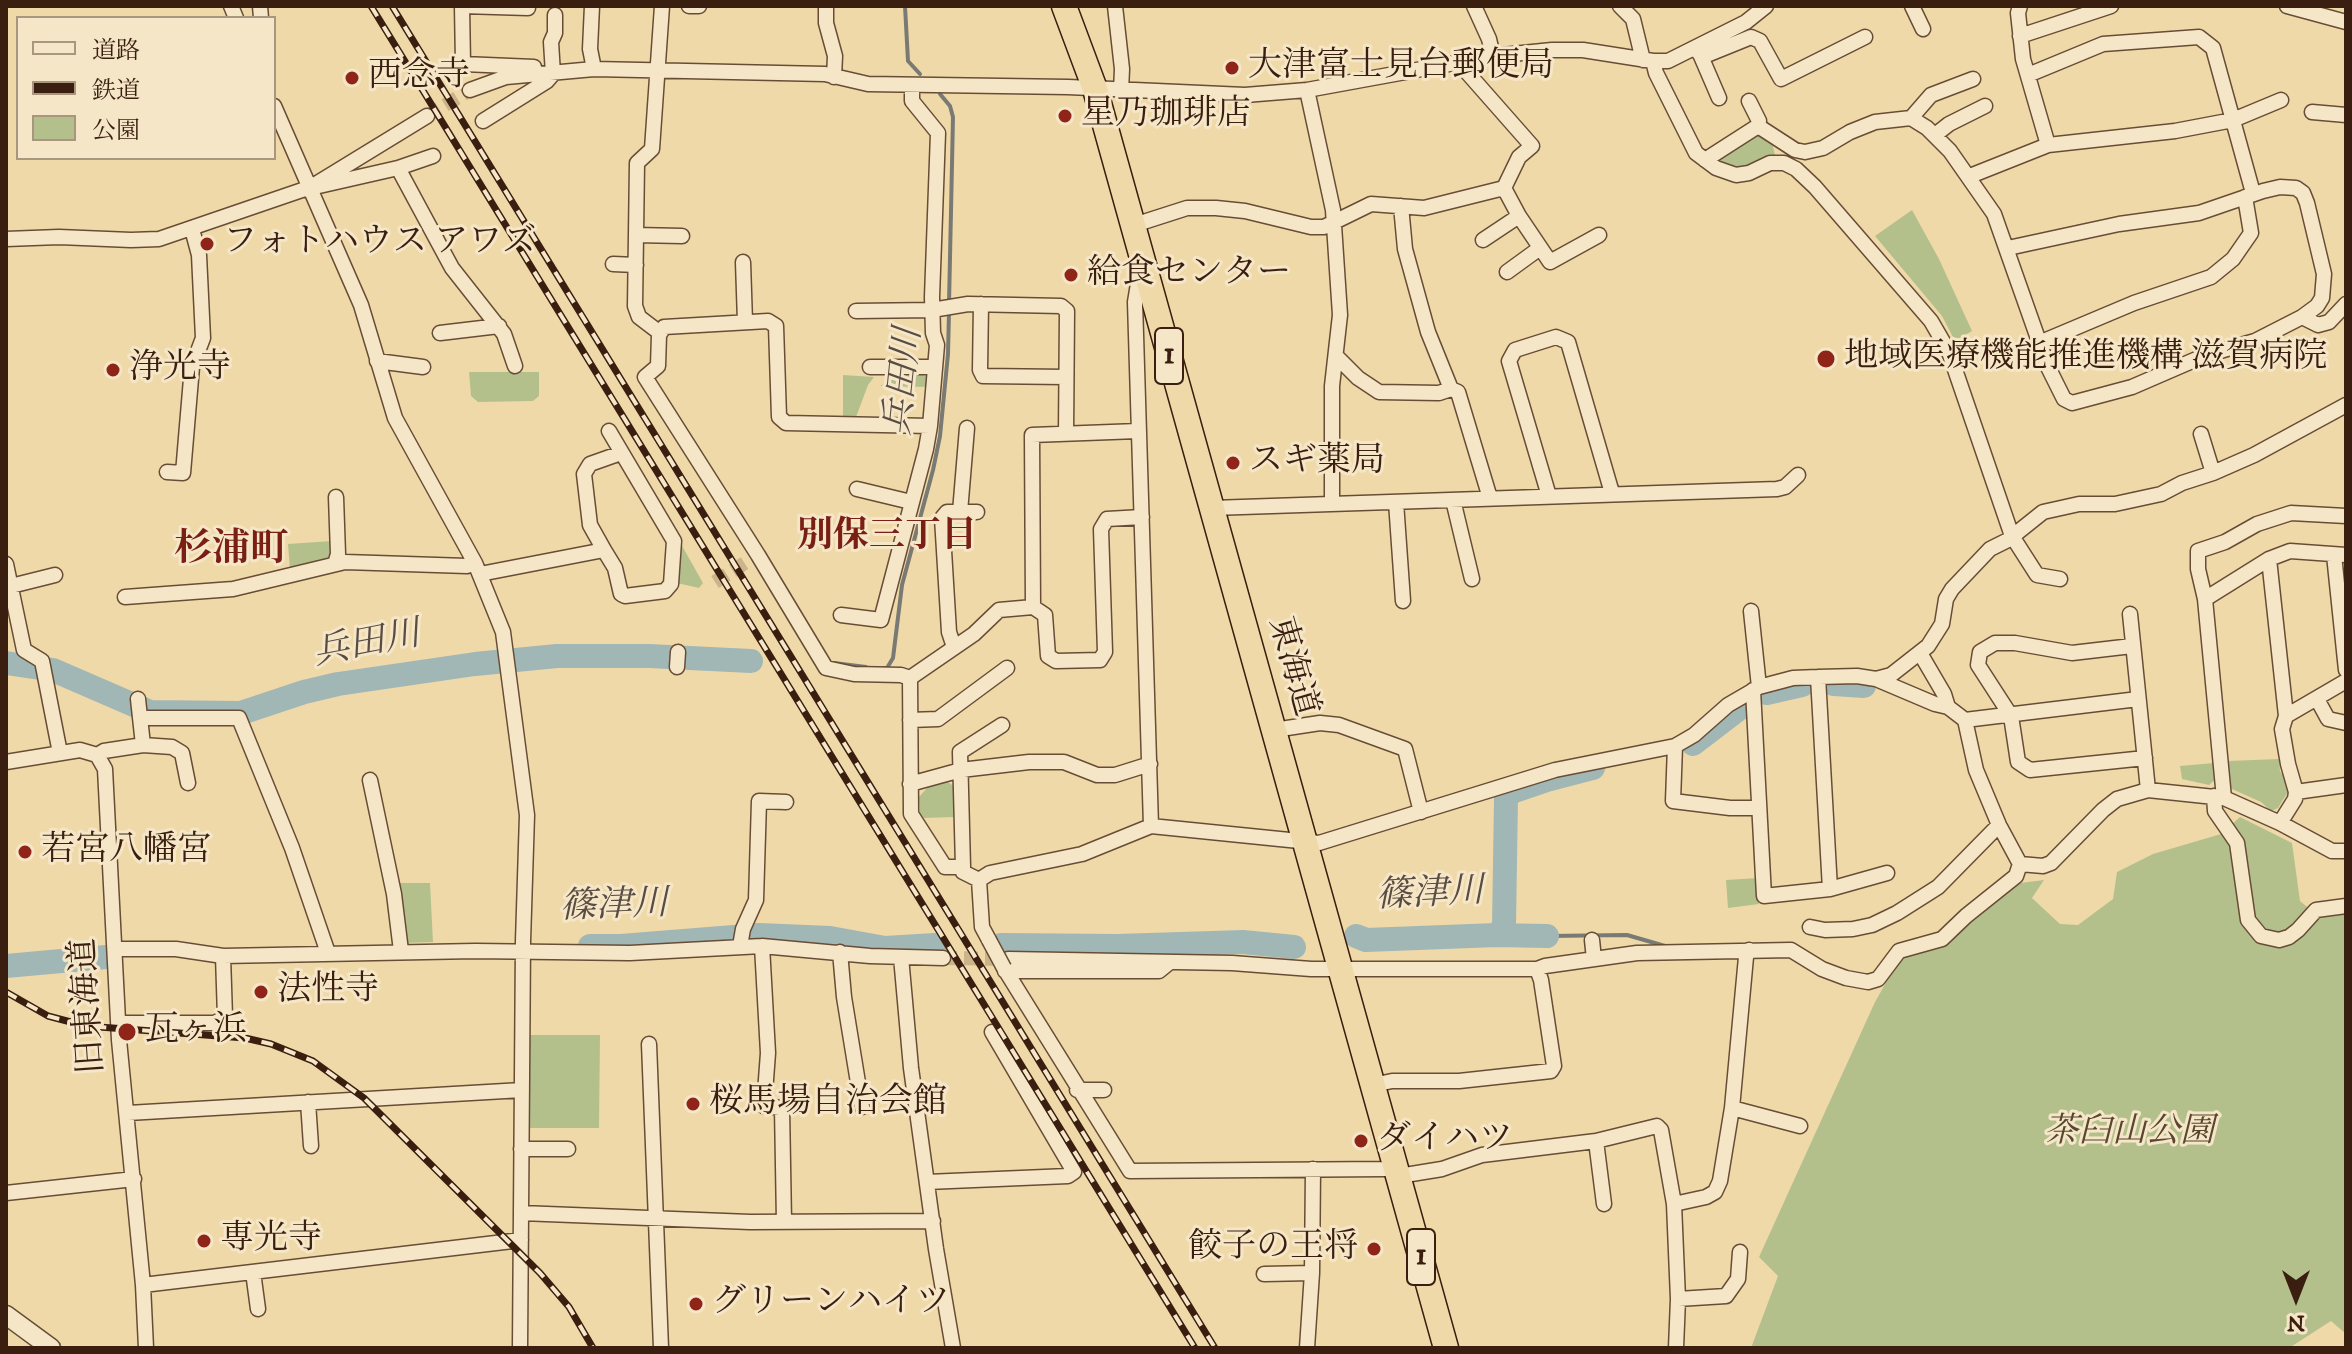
<!DOCTYPE html>
<meta charset="utf-8">
<style>
body{margin:0}
#map{position:relative;width:2352px;height:1354px;overflow:hidden;background:#f0d9a9;font-family:"IM FELL DW Pica","Noto Serif JP",serif}
canvas{display:block}
.frame{position:absolute;inset:0;border:8px solid #3a1e10;pointer-events:none}
.legend{position:absolute;left:16px;top:16px;width:260px;height:144px;box-sizing:border-box;background:#f5e6c7;border:2px solid #aa967e;margin:0;padding:10px 14px;list-style:none;font-size:24px;color:#3a1e10}
.legend li{display:flex;align-items:center;gap:16px;height:40px}
.legend b{width:40px;border:2px solid #aa967e}
.north{position:absolute;left:2256px;top:1258px;width:80px;height:80px;-webkit-text-stroke:6px #f5e6c7;paint-order:stroke;rotate:180deg;font-size:22px;font-weight:700;line-height:32px;text-align:center;color:#3a1e10}
.north::after{content:'';display:block;margin:auto;width:28px;height:36px;background:#3a1e10;clip-path:polygon(50% 0,100% 100%,50% 72%,0 100%)}
</style>
<div id="map">
<canvas width="2352" height="1354"></canvas>
<div class="frame"></div>
<ul class="legend">
<li><b style="height:10px;background:#f5e6c7"></b>道路</li>
<li><b style="height:10px;background:#3a1e10"></b>鉄道</li>
<li><b style="height:22px;background:#b4c08c"></b>公園</li>
</ul>
<div class="north">N</div>
</div>
<script>
const c = document.querySelector('canvas').getContext('2d');
c.lineJoin = 'round';
function fill(path, color) {
  c.fillStyle = color;
  c.fill(path, 'evenodd');
}
function toPath(rows) {
  const path = new Path2D();
  for (const r of rows) {
    path.moveTo(r[0], r[1]);
    for (let i = 2; i < r.length; i += 2) path.lineTo(r[i], r[i + 1]);
  }
  return path;
}
function strokePath(path, color, width, dash) {
  c.strokeStyle = color;
  c.lineWidth = width;
  c.lineCap = dash ? 'butt' : 'round';
  c.setLineDash(dash || []);
  c.stroke(path);
}
function drawText(font, color, halo, rows, align = 'center') {
  c.font = font + ' "IM FELL DW Pica","Noto Serif JP",serif';
  c.lineWidth = 6;
  c.setLineDash([]);
  c.textBaseline = 'middle';
  c.strokeStyle = halo;
  c.fillStyle = color;
  for (const [text, x, y, turn = 0] of rows) {
    c.save();
    c.translate(x, y);
    c.rotate((+turn || 0) * Math.PI / 180);
    c.textAlign = isNaN(turn) ? turn : align;
    if (halo) c.strokeText(text, 0, 0);
    c.fillText(text, 0, 0);
    c.restore();
  }
}
fill(toPath([
 [1753,132,1763,134,1772,142,1775,155,1743,168,1723,164,1720,159],
 [1912,210,1939,259,1972,331,1955,341,1942,316,1875,236],
 [469,372,539,372,539,396,533,401,478,402,471,396],
 [843,375,874,377,868,385,856,417,843,417],
 [924,375,929,378,929,387,880,386,898,376],
 [332,541,332,551,325,562,290,570,288,544],
 [681,544,703,583,699,588,677,583],
 [2279,759,2280,771,2288,784,2288,792,2278,808,2271,811,2261,802,2232,789,2229,784,2228,761],
 [2214,763,2216,779,2209,785,2182,779,2180,766],
 [945,780,955,787,955,817,924,818,920,813,919,797,927,788],
 [2240,817,2292,843,2300,901,2319,917,2329,913,2346,912,2346,1334,2331,1321,2289,1348,1751,1348,1778,1276,1759,1257,1875,1002,1897,963,1912,953,1945,943,2020,883,2044,880,2032,898,2060,924,2078,925,2113,899,2117,872,2153,854,2221,834],
 [1758,878,1759,904,1728,908,1726,880],
 [395,883,430,883,433,942,404,943],
 [530,1035,600,1035,599,1128,530,1128]
]), '#b4c08c');
strokePath(toPath([
 [905,6,908,61,920,74],
 [940,94,950,106,953,117,949,304],
 [834,663,866,667],
 [883,668,887,668,893,658,902,585,933,470,940,436,948,354,949,312],
 [1547,936,1627,935,1665,946]
]), '#787a73', 4);
strokePath(toPath([
 [6,663,53,670,150,712,241,713,304,692,338,684,475,664,557,656,649,656,751,661],
 [1834,684,1864,686],
 [1767,693,1802,685],
 [1693,744,1740,708],
 [1497,935,1547,936],
 [1356,936,1366,940,1497,935,1504,926,1506,798,1512,792,1547,780,1593,768],
 [1001,945,1117,946,1243,942,1294,947],
 [590,946,621,946,759,935,830,938,885,948,935,945],
 [6,966,106,957]
]), '#a1b7b5', 24);
strokePath(toPath([
 [427,116,470,90],
 [715,582,748,561],
 [943,958,1008,959]
]), '#ccb48a', 14, [14, 7]);
const minor = toPath([
 [231,6,236,18],
 [260,6,261,18],
 [462,6,463,64,534,67],
 [462,6,528,8],
 [592,6,590,49,594,69],
 [689,6,699,6],
 [826,6,826,23,835,56,834,77],
 [1115,6,1122,69,1121,91],
 [1474,6,1489,39,1493,56],
 [1620,6,1633,19,1643,60],
 [1912,6,1923,29],
 [2020,6,2018,13,2023,59,2048,145],
 [2287,6,2346,22],
 [2020,36,2111,6],
 [1697,47,1719,98],
 [1699,53,1709,54,1751,37,1760,41,1781,79,1865,37],
 [1653,61,1656,73,1696,153,1716,168,1736,175,1749,173,1770,163,1784,163,1796,169,1815,187,1931,321,1949,352,2012,536,2037,575,2060,579],
 [2028,75,2103,44,2199,37,2213,48,2253,193],
 [470,90,506,77,594,69,825,74,868,84,1068,87,1245,95,1307,90,1493,56,1552,50,1583,50,1653,61,1668,61,1746,22,1766,6],
 [1307,90,1333,210,1340,315,1332,386,1332,504],
 [1749,101,1759,121,1758,126],
 [274,106,361,305,395,418,475,563,503,632,527,815,523,941,520,1348],
 [2312,112,2346,115],
 [1911,118,1931,95,1973,79],
 [483,121,547,81,553,74,551,42,555,33,555,15],
 [1935,135,1949,124,1985,106],
 [1705,160,1758,126,1795,150,1805,152,1823,148,1850,132,1875,122,1911,118,1927,128,1950,151,1994,214,2048,367,2064,399,2072,403,2132,387,2206,355,2255,341,2302,317,2317,306,2322,298,2324,274,2307,203,2303,193,2296,188,2280,187,2263,191,2199,213,2119,224,2008,248],
 [398,168,452,268,504,334,515,366],
 [1970,176,2048,145,2175,131,2233,120,2281,100],
 [319,186,398,168,433,156],
 [1504,188,1519,216,1550,262,1599,235],
 [1401,206,1405,249,1428,332,1451,389],
 [1134,225,1187,208,1216,208,1245,211,1311,227,1324,227,1371,204,1424,208,1504,188,1519,157,1532,146,1458,62],
 [636,235,682,236],
 [6,239,59,237,131,240,159,239,311,187,427,116],
 [1483,240,1519,216],
 [743,262,745,322],
 [613,264,636,265],
 [1145,270,1138,284,1135,302,1151,826],
 [1507,272,1540,248],
 [981,304,980,370,983,376,1066,377],
 [856,311,932,310,968,304,1061,306,1067,311,1066,434],
 [2302,317,2318,325,2329,322,2346,304],
 [440,333,499,326],
 [660,333,639,317,635,306,637,163,652,149,662,6],
 [2039,343,2134,303,2211,277,2233,259,2251,233,2245,197],
 [1336,356,1358,378,1379,392,1439,393,1451,389,1458,392,1490,498],
 [377,361,423,367],
 [870,367,935,367],
 [2201,434,2213,473],
 [167,472,183,473,192,367,203,338,199,255,192,229],
 [857,489,911,502],
 [1549,496,1509,361,1515,350,1556,337,1568,342,1612,493],
 [1453,500,1472,579],
 [1396,502,1403,601],
 [1212,508,1777,489,1785,487,1798,475],
 [960,512,967,428],
 [604,550,590,525,584,474,590,464,621,453],
 [2334,555,2346,670],
 [6,564,24,650,42,661,60,753],
 [335,564,338,554,336,497],
 [480,574,604,550,615,568,621,594,625,596,665,591,671,584,674,541,609,431],
 [11,586,55,575],
 [125,597,233,589,345,562,467,566,475,563],
 [2205,599,2198,569,2198,551,2225,542,2257,524,2291,513,2346,516],
 [1033,607,1032,435,1138,431],
 [1751,611,1759,687],
 [2130,614,2148,790],
 [841,615,881,620,926,449,930,426,937,345,933,333,932,297,938,133,912,101,912,85],
 [2132,646,2072,653,2015,643,1995,643,1980,652,1978,665,2011,716,2018,762,2030,770,2145,758],
 [954,647,949,632,942,518,947,512,977,512],
 [1920,653,1944,694,1948,707],
 [677,667,678,652],
 [910,678,901,675,854,674,826,668,758,555,645,377,658,366,659,335,664,327,768,321,776,326,779,417,786,423,930,426],
 [1876,679,1891,675,1928,646,1942,624,1946,599,1952,589,1990,549,2008,540,2043,512,2079,504,2115,504,2161,494,2182,483,2213,473,2254,455,2346,405],
 [1753,690,1764,896,1830,889,1818,677],
 [2317,699,2328,719,2346,723],
 [2286,716,2346,681],
 [140,718,239,718,292,848,328,953],
 [910,720,938,719,1007,668],
 [1965,720,2138,699],
 [1274,730,1320,723,1339,725,1405,749,1421,812],
 [143,745,172,747,182,753,188,783],
 [1675,746,1673,801,1730,808,1759,808],
 [97,755,104,751,143,745,138,699],
 [6,762,80,750,97,755,105,769,119,1040,143,1285,146,1348],
 [370,780,394,894,401,951],
 [910,784,961,770,1029,762,1064,762,1097,775,1115,775,1150,764],
 [2296,792,2346,785],
 [2214,796,2215,811,2237,843,2248,920,2261,936,2279,940,2289,937,2298,930,2316,910,2346,906],
 [2224,798,2205,599,2269,559,2290,551,2346,555],
 [2280,823,2332,851,2346,851],
 [963,867,960,752,1002,725],
 [979,880,990,873,1082,854,1151,826,1319,843,1555,770,1675,746,1694,735,1728,705,1759,687,1793,678,1818,677,1857,676,1876,679,1935,704,1948,707,1965,720,1976,770,1999,825,2020,864,2043,866,2051,863,2103,810,2117,799,2148,790,2224,798,2280,823,2295,799,2296,792,2288,764,2282,729,2286,716,2269,559],
 [1830,889,1887,873],
 [1810,927,1825,930,1853,929,1872,925,1897,913,1938,887,1999,825],
 [989,940,982,927,979,880,963,872,963,867,945,867,911,814,910,678,974,634,999,610,1033,607,1045,615,1048,656,1056,661,1100,660,1105,652,1101,529,1107,519,1142,517],
 [1592,940,1594,959],
 [740,946,743,929,756,900,759,801,786,802],
 [762,946,768,1053,764,1106,782,1108,784,1222],
 [116,949,176,949,223,956,475,951,630,953,762,946,870,956,943,958],
 [840,952,844,997,862,1107],
 [901,957,911,1068,936,1249,953,1348],
 [1008,959,1232,963,1311,969,1537,969,1545,966,1637,953,1791,950,1822,969,1846,978,1868,982,1878,979,1899,951,1942,939,1966,916,2016,876,2020,864],
 [1004,968,1130,1171,1384,1169,1396,1167],
 [1005,971,1159,971,1170,962],
 [119,1023,215,1023,225,1017,223,956],
 [649,1044,661,1348],
 [1373,1085,1392,1081,1459,1081,1551,1071,1554,1066,1541,980,1537,969],
 [1077,1090,1104,1090],
 [308,1102,311,1146],
 [1732,1108,1800,1126],
 [128,1113,522,1090],
 [1596,1141,1604,1204],
 [521,1149,568,1149],
 [1399,1176,1442,1169,1482,1155,1596,1141,1657,1126,1661,1130,1674,1204,1678,1299,1676,1348],
 [927,1182,1068,1176,1074,1172,992,1032],
 [6,1193,134,1179],
 [1674,1204,1706,1197,1715,1192,1720,1181,1732,1108,1746,957,1749,950],
 [521,1213,750,1222,933,1221],
 [253,1272,258,1309],
 [1264,1274,1312,1273],
 [143,1285,521,1240],
 [1678,1299,1726,1296,1738,1279,1740,1252],
 [1307,1348,1312,1273,1313,1169]
]);
const tertiary = toPath([
 [6,1315,51,1348]
]);
const trunk = toPath([
 [1064,6,1095,89,1446,1348]
]);
strokePath(minor, '#684d36', 17);
strokePath(tertiary, '#684d36', 21);
strokePath(trunk, '#3a1e10', 27);
strokePath(minor, '#f5e6c7', 14);
strokePath(tertiary, '#f5e6c7', 18);
strokePath(trunk, '#f0d9a9', 24);
const rail = toPath([
 [371,6,1195,1348],
 [392,6,1215,1348],
 [6,992,48,1016,86,1026,245,1038,271,1044,313,1061,364,1098,540,1273,569,1307,593,1348]
]);
strokePath(rail, '#3a1e10', 7);
strokePath(rail, '#f5e6c7', 4, [12]);
const minorBridge = toPath([
 [989,940,1004,968]
]);
strokePath(minorBridge, '#684d36', 17, []);
strokePath(minorBridge, '#f5e6c7', 14);
for (const [x, y, r, color] of [
 [1232,68,8,"#8f2418"],
 [352,78,8,"#8f2418"],
 [1065,116,8,"#8f2418"],
 [207,244,8,"#8f2418"],
 [1071,275,8,"#8f2418"],
 [1826,359,10,"#8f2418"],
 [113,370,8,"#8f2418"],
 [1233,463,8,"#8f2418"],
 [25,852,8,"#8f2418"],
 [261,992,8,"#8f2418"],
 [127,1032,10,"#8f2418"],
 [693,1104,8,"#8f2418"],
 [1361,1141,8,"#8f2418"],
 [204,1241,8,"#8f2418"],
 [1374,1249,8,"#8f2418"],
 [696,1304,8,"#8f2418"]
]) {
  const dot = new Path2D();
  dot.arc(x, y, r, 0, 2 * Math.PI);
  c.fillStyle = color;
  c.fill(dot);
  strokePath(dot, '#f5e6c7', 3);
}
for (const [x, y, w] of [
 [1169,356,28],
 [1421,1257,28]
]) {
  const box = new Path2D();
  box.roundRect(x - w / 2, y - 28, w, 56, 6);
  c.fillStyle = '#f5e6c7';
  c.fill(box);
  strokePath(box, '#3a1e10', 2);
}
drawText('bold 32px', '#3a1e10', null, [
 ["1",1169,356],
 ["1",1421,1257]
]);
drawText('34px', '#3a1e10', '#f5e6c7', [
 ["大津富士見台郵便局",1248,68],
 ["西念寺",368,78],
 ["星乃珈琲店",1081,116],
 ["フォトハウス アワズ",223,244],
 ["給食センター",1087,275],
 ["地域医療機能推進機構 滋賀病院",1844,359],
 ["浄光寺",129,370],
 ["スギ薬局",1249,463],
 ["若宮八幡宮",41,852],
 ["法性寺",277,992],
 ["瓦ヶ浜",145,1032],
 ["桜馬場自治会館",709,1104],
 ["ダイハツ",1377,1141],
 ["専光寺",220,1241],
 ["餃子の王将",1358,1249,"right"],
 ["グリーンハイツ",712,1304]
], 'left');
drawText('34px', '#3a1e10', '#f5e6c7', [
 ["東海道",1291,667,74],
 ["旧東海道",90,1006,-94]
]);
drawText('italic 34px', '#58462f', '#f5e6c7', [
 ["茶臼山公園",2129,1134]
]);
drawText('italic 36px', '#594c42', '#f5e6c7', [
 ["兵田川",906,382,-84],
 ["兵田川",367,646,-11],
 ["篠津川",1430,896,-3],
 ["篠津川",614,908,-2]
]);
drawText('bold 36px', '#7a1f14', '#f5e6c7', [
 ["別保三丁目",887,539]
]);
drawText('bold 38px', '#7a1f14', '#f5e6c7', [
 ["杉浦町",231,552]
]);
</script>
